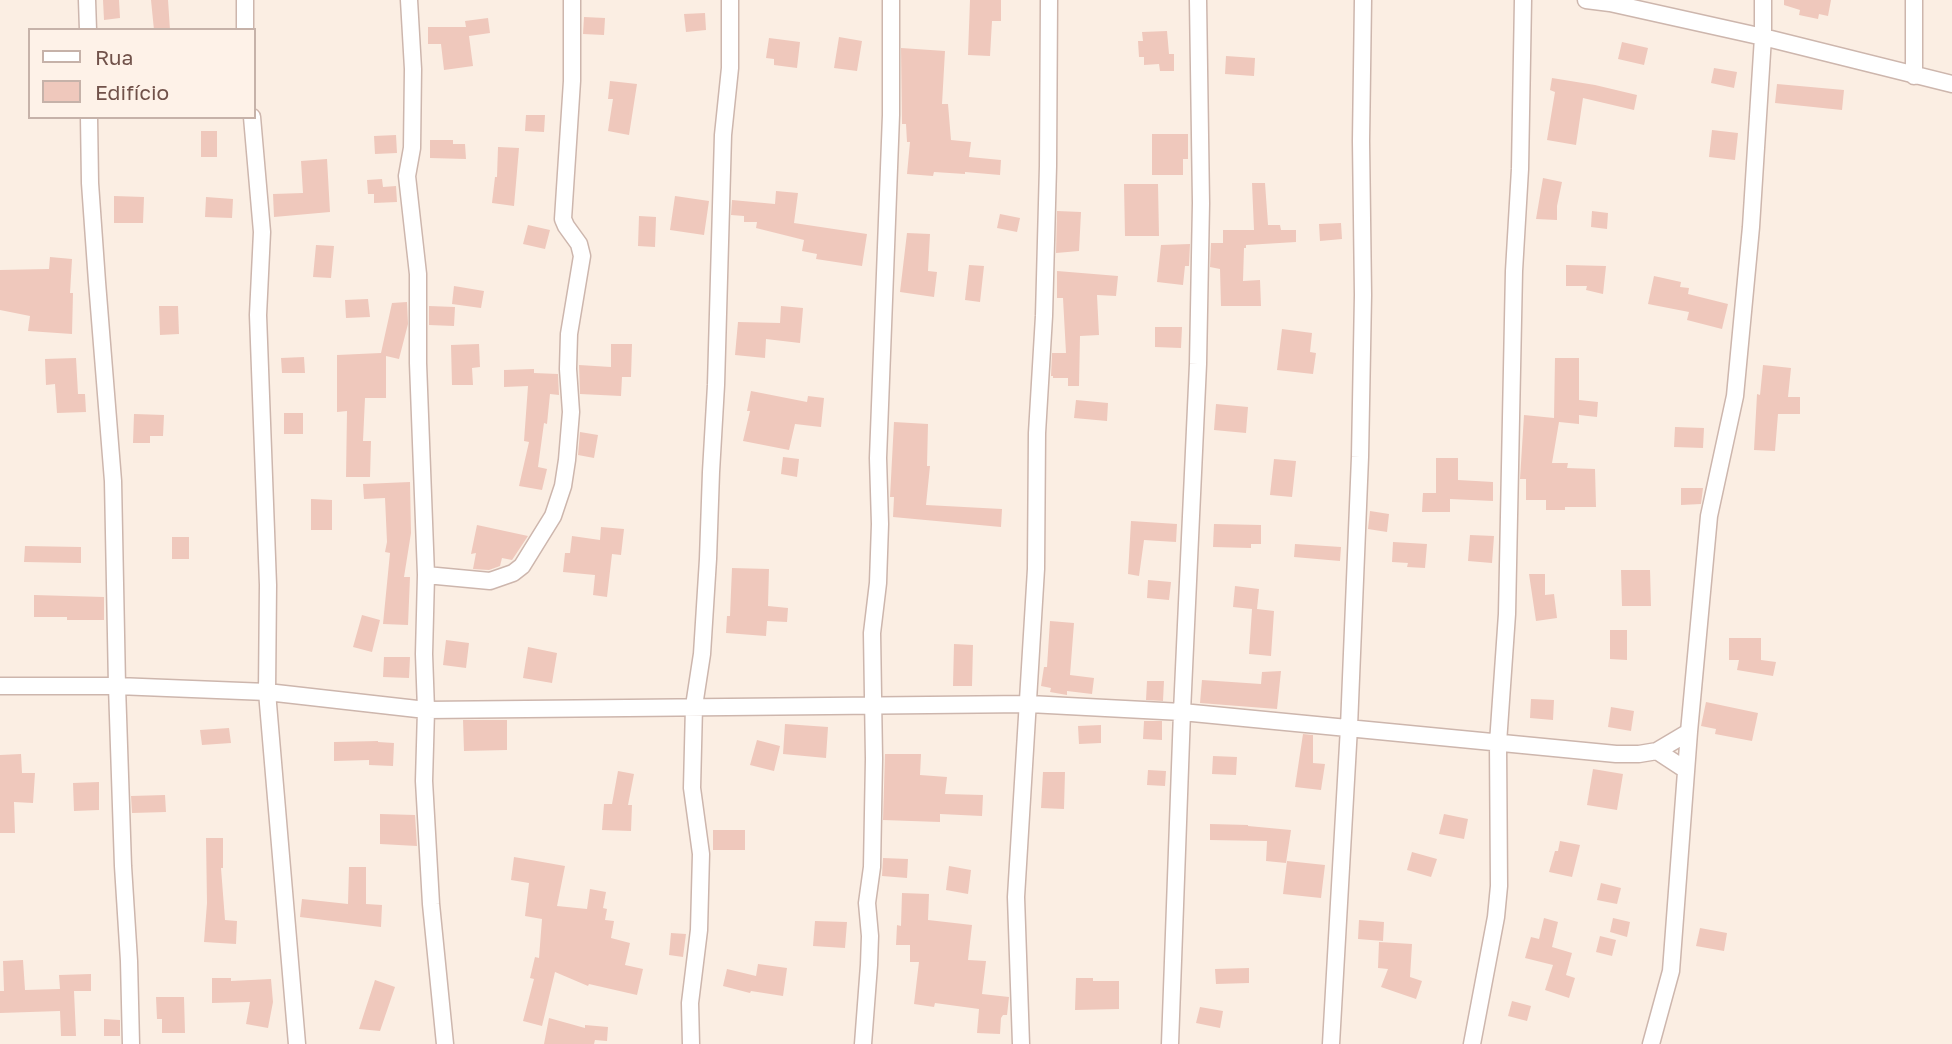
<!DOCTYPE html>
<meta charset="utf-8">
<style>
body{margin:0}
#map{position:relative;width:1952px;height:1044px;overflow:hidden;background:#fbeee3;font-family:"Golos Text",sans-serif}
canvas{display:block}
.legend{position:absolute;left:28px;top:28px;width:228px;height:91px;box-sizing:border-box;background:#fef2e8;border:2px solid #c6b2a9;margin:0;padding:9px 12px;list-style:none;font-size:21px;color:#71524a}
.legend li{display:flex;align-items:center;gap:14px;height:35px}
.legend b{width:35px;border:2px solid #c6b2a9}
</style>
<div id="map">
<canvas width="1952" height="1044"></canvas>
<ul class="legend">
<li><b style="height:9px;background:#fff"></b>Rua</li>
<li><b style="height:19px;background:#efc8bc"></b>Edifício</li>
</ul>
</div>
<script>
const c = document.querySelector('canvas').getContext('2d');
c.lineJoin = 'round';
function fill(path, color) {
  c.fillStyle = color;
  c.fill(path, 'evenodd');
}
function toPath(rows) {
  const path = new Path2D();
  for (const r of rows) {
    path.moveTo(r[0], r[1]);
    for (let i = 2; i < r.length; i += 2) path.lineTo(r[i], r[i + 1]);
  }
  return path;
}
function strokePath(path, color, width, dash) {
  c.strokeStyle = color;
  c.lineWidth = width;
  c.lineCap = dash ? 'butt' : 'round';
  c.setLineDash(dash || []);
  c.stroke(path);
}
fill(toPath([
 [103,0,119,0,120,18,104,20],
 [151,0,168,0,170,30,154,30],
 [970,0,1001,0,1001,21,992,21,990,56,968,55],
 [1784,0,1831,0,1828,16,1819,14,1818,19,1799,15,1800,10,1784,5],
 [705,13,706,30,686,32,684,14],
 [584,17,605,18,604,35,583,34],
 [488,18,490,33,469,36,473,66,444,70,441,44,428,44,428,27,466,27,465,21],
 [1167,31,1169,54,1174,54,1174,71,1160,71,1159,64,1144,65,1144,57,1139,57,1138,41,1143,41,1142,32],
 [839,37,862,41,857,71,834,68],
 [769,38,800,42,797,68,774,65,774,59,766,58],
 [1622,42,1648,48,1644,65,1618,59],
 [901,48,945,51,942,104,948,104,951,140,971,142,969,157,1001,160,1000,175,965,172,965,174,934,172,933,176,907,174,910,142,907,142,906,124,902,124],
 [1226,56,1255,58,1254,76,1225,74],
 [1714,68,1737,72,1734,88,1711,83],
 [1552,78,1595,85,1637,95,1634,110,1583,98,1576,145,1547,140,1555,92,1550,90],
 [610,81,637,84,629,135,608,131,613,99,608,99],
 [1777,84,1844,90,1842,110,1775,103],
 [526,115,545,115,544,132,525,131],
 [1712,130,1738,133,1735,160,1709,157],
 [201,131,217,131,217,157,201,157],
 [1152,134,1188,134,1188,159,1183,159,1183,175,1152,175],
 [396,135,397,153,375,154,374,136],
 [430,140,453,140,453,144,465,144,466,159,430,158],
 [498,147,519,148,514,206,492,203,495,177,497,177],
 [327,159,330,212,274,217,273,194,303,193,301,161],
 [1543,178,1562,182,1557,206,1557,220,1536,219],
 [382,179,383,187,396,186,397,202,374,203,374,194,368,194,367,180],
 [1252,183,1265,183,1268,225,1280,225,1281,230,1296,230,1296,242,1246,245,1246,248,1244,248,1243,281,1260,280,1261,306,1221,306,1220,269,1210,267,1211,243,1223,243,1223,230,1254,230],
 [1124,184,1158,184,1159,236,1125,236],
 [776,191,798,193,794,223,867,234,862,266,816,259,817,254,802,251,804,240,756,228,757,222,744,222,744,216,731,215,732,200,775,204],
 [114,196,144,197,143,223,114,223],
 [675,196,709,201,704,235,670,230],
 [206,197,233,199,232,218,205,217],
 [1057,211,1081,212,1079,251,1056,253],
 [1592,211,1608,213,1607,229,1591,227],
 [1000,214,1020,218,1017,232,997,228],
 [639,216,656,217,655,247,638,246],
 [1341,223,1342,239,1320,241,1319,224],
 [528,225,550,230,545,249,523,244],
 [907,233,930,234,928,271,937,272,934,297,900,292],
 [1190,244,1189,266,1185,266,1183,285,1157,282,1161,245],
 [316,245,334,246,331,278,313,277],
 [50,257,72,259,70,293,73,293,72,334,28,331,30,316,0,310,0,270,49,269],
 [969,265,984,266,980,302,965,300],
 [1566,265,1606,266,1603,294,1586,290,1587,286,1566,286],
 [1057,271,1118,276,1116,296,1097,295,1099,335,1080,336,1079,386,1068,386,1068,378,1053,378,1053,376,1051,376,1052,353,1066,353,1063,298,1057,298],
 [1654,276,1681,282,1680,287,1689,288,1688,294,1728,304,1722,329,1687,320,1689,312,1648,304],
 [454,286,484,291,481,308,452,304],
 [368,299,370,317,346,318,345,300],
 [407,302,408,324,399,359,386,356,386,398,365,398,363,441,371,441,370,477,346,477,347,411,337,412,337,355,381,353,392,303],
 [159,306,178,306,179,334,160,335],
 [429,306,455,307,454,326,429,325],
 [781,306,803,308,800,343,766,339,765,358,735,355,738,322,780,323],
 [1155,327,1182,327,1181,348,1155,347],
 [1282,329,1312,333,1310,352,1316,353,1313,374,1277,370],
 [479,344,480,367,472,368,473,385,452,385,451,345],
 [611,344,632,344,631,377,622,377,621,396,580,394,579,365,611,367],
 [304,357,305,373,282,373,281,358],
 [76,358,78,394,85,394,86,412,57,413,55,384,46,385,45,359],
 [1555,358,1579,358,1579,400,1598,402,1597,417,1579,415,1579,424,1559,422,1552,463,1568,463,1567,468,1595,469,1596,507,1565,507,1565,510,1546,510,1546,500,1526,500,1526,479,1520,479,1524,415,1554,418],
 [1763,365,1791,368,1788,397,1800,397,1800,414,1778,414,1775,451,1754,450,1757,394,1760,395],
 [534,369,534,373,558,374,559,395,550,394,547,424,544,423,538,467,547,469,542,490,519,486,529,442,524,441,528,386,504,387,504,370],
 [751,391,807,402,808,396,824,398,821,427,795,424,789,450,743,441,750,411,747,411],
 [1076,400,1108,403,1107,421,1074,418],
 [1216,404,1248,407,1246,433,1214,430],
 [284,413,303,413,303,434,284,434],
 [134,414,164,415,163,436,150,436,150,443,133,443],
 [894,422,928,424,927,466,930,466,926,505,1002,509,1001,527,893,517,894,497,890,497],
 [1675,427,1704,428,1703,448,1674,447],
 [580,432,598,435,594,458,578,455],
 [783,457,799,459,797,477,781,474],
 [1436,458,1458,458,1458,480,1493,482,1493,501,1450,499,1450,512,1422,512,1423,493,1436,493],
 [1274,459,1296,461,1292,497,1270,495],
 [410,482,411,533,404,577,410,577,408,625,383,624,390,553,385,552,387,542,385,498,364,499,363,484],
 [1681,488,1703,488,1701,504,1681,505],
 [311,499,332,500,332,530,311,530],
 [1370,511,1389,514,1387,532,1368,529],
 [1131,521,1177,524,1176,542,1144,540,1139,576,1128,574],
 [1214,524,1261,525,1261,544,1251,544,1251,548,1213,547],
 [477,525,528,536,512,560,502,558,500,566,489,570,473,569,476,553,471,554],
 [601,527,624,529,621,555,612,554,607,597,593,595,595,575,563,572,565,553,570,553,572,536,600,540],
 [1470,535,1494,536,1492,563,1468,561],
 [172,537,189,537,189,559,172,559],
 [1393,542,1427,544,1425,568,1407,567,1408,563,1392,562],
 [1295,544,1341,547,1340,561,1294,557],
 [25,546,81,547,81,563,24,562],
 [732,568,769,569,768,606,788,608,787,622,767,621,766,636,726,633,727,616,730,616],
 [1621,570,1650,570,1651,606,1622,606],
 [1529,574,1545,574,1545,595,1554,594,1557,618,1536,621],
 [1148,580,1171,582,1169,600,1147,598],
 [1235,586,1259,589,1257,609,1274,611,1271,656,1249,654,1252,609,1233,607],
 [34,595,104,597,104,620,67,620,67,617,34,617],
 [362,615,380,620,372,652,353,647],
 [1050,621,1074,623,1070,675,1094,678,1092,694,1067,691,1067,695,1050,692,1051,688,1041,686,1044,667,1047,667],
 [1610,630,1627,630,1627,660,1610,659],
 [1729,638,1761,638,1761,660,1776,662,1773,676,1737,670,1739,660,1729,660],
 [446,640,469,643,466,668,443,665],
 [954,644,973,645,972,686,953,686],
 [528,647,557,653,552,683,523,678],
 [384,657,410,657,409,678,383,677],
 [1281,671,1277,709,1200,703,1202,680,1261,684,1262,672],
 [1147,681,1164,681,1163,701,1146,700],
 [1531,699,1554,700,1553,720,1530,718],
 [1706,702,1758,713,1752,741,1715,734,1716,729,1701,726],
 [1611,707,1634,711,1631,731,1608,727],
 [463,720,507,720,507,750,464,751],
 [1144,721,1162,721,1162,740,1143,739],
 [785,724,828,727,826,758,783,754],
 [1101,725,1101,743,1079,744,1078,726],
 [229,728,231,743,202,745,200,730],
 [1303,734,1313,735,1313,763,1325,764,1321,790,1295,787],
 [757,740,780,746,774,771,750,765],
 [378,741,378,742,394,743,393,766,369,765,369,760,334,761,334,742],
 [21,754,22,773,35,773,33,803,14,802,15,833,0,833,0,755],
 [885,754,921,754,920,775,947,777,945,794,983,795,982,816,940,814,940,822,883,820],
 [1213,756,1237,757,1236,775,1212,774],
 [1593,769,1623,774,1617,810,1587,805],
 [1148,770,1166,771,1165,786,1147,785],
 [618,771,634,774,628,805,632,805,631,831,602,830,604,804,612,804],
 [1043,772,1065,772,1064,809,1041,808],
 [99,782,99,810,74,811,73,783],
 [165,795,166,812,132,813,131,796],
 [380,814,415,815,417,846,380,844],
 [1444,814,1468,819,1464,839,1439,834],
 [1210,824,1248,825,1248,826,1291,830,1286,863,1266,861,1267,841,1210,840],
 [713,830,745,830,745,850,713,850],
 [206,838,223,838,223,868,221,868,225,920,237,921,236,944,204,942,207,903],
 [1560,841,1580,845,1572,877,1549,872,1555,851,1558,851],
 [1412,852,1437,859,1431,877,1407,870],
 [514,857,565,866,557,906,587,909,590,889,606,892,603,908,607,909,605,920,614,921,611,938,630,943,625,965,643,969,637,995,589,984,588,986,555,972,542,1026,523,1021,534,979,530,978,535,957,539,958,542,919,525,916,529,883,511,880],
 [883,858,908,859,907,878,882,876],
 [1287,861,1325,865,1321,898,1283,894],
 [949,866,971,870,968,894,946,890],
 [349,867,366,867,366,904,382,905,381,927,300,917,302,899,348,904],
 [1601,883,1621,888,1617,904,1597,900],
 [902,893,929,894,928,920,972,925,968,960,986,961,982,994,1009,997,1007,1015,1003,1015,1001,1018,1000,1034,977,1033,979,1009,935,1003,934,1007,914,1004,919,962,910,962,910,945,896,945,897,925,901,926],
 [1544,918,1558,922,1552,947,1572,953,1566,975,1575,978,1569,998,1545,990,1553,965,1525,958,1531,937,1539,939],
 [1613,918,1630,922,1627,937,1610,932],
 [1359,920,1384,922,1383,941,1358,939],
 [815,921,847,922,845,948,813,946],
 [1700,928,1727,933,1724,951,1696,946],
 [671,933,686,934,683,957,669,955],
 [1600,936,1616,940,1612,956,1596,952],
 [1379,942,1412,944,1410,977,1422,981,1416,999,1381,987,1388,969,1378,968],
 [23,960,25,990,60,989,59,975,91,974,91,991,74,991,76,1036,61,1036,60,1011,0,1013,0,991,4,991,3,961],
 [758,964,787,968,783,996,751,991,750,993,723,986,727,969,756,976],
 [1249,968,1249,983,1216,984,1215,969],
 [212,978,231,978,231,981,271,979,273,1002,268,1028,246,1024,250,1002,212,1003],
 [1076,978,1093,978,1093,981,1119,981,1119,1009,1075,1010],
 [375,980,395,987,380,1031,359,1029],
 [156,997,184,997,185,1033,162,1033,162,1019,157,1019],
 [1512,1001,1531,1006,1527,1021,1508,1016],
 [1200,1007,1223,1011,1220,1028,1196,1023],
 [549,1018,585,1028,585,1025,608,1027,607,1041,595,1040,594,1044,544,1044],
 [104,1019,120,1020,120,1036,104,1036]
]), '#efc8bc');
const minor = toPath([
 [87,0,88,30],
 [409,0,413,69,412,148,407,176,418,274,418,363,426,575,424,654,426,710,424,781,431,904,445,1044],
 [1586,0,1610,3,1763,37,1952,84],
 [1914,0,1914,76],
 [245,30,245,0],
 [89,117,90,183,97,282,113,481,117,686,123,866,129,961,131,1044],
 [252,117,262,232,258,315,268,585,267,692,297,1044],
 [426,575,490,581,513,573,522,566,553,516,563,486,567,460,571,412,568,369,569,334,582,256,579,244,566,226,563,219,572,81,572,0],
 [0,686,117,686,267,692,426,710,1029,704,1182,712,1616,754,1639,754,1657,751,1689,732],
 [1657,751,1686,770],
 [691,1044,690,1003,699,930,701,854,692,788,694,706,702,654,708,559,711,472,716,385,723,135,730,68,730,0],
 [863,1044,869,965,870,936,867,903,872,867,874,759,872,633,878,583,880,524,878,458,891,115,891,0],
 [1021,1044,1016,897,1036,569,1037,433,1044,316,1048,166,1049,0],
 [1170,1044,1182,712,1198,364,1201,203,1198,0],
 [1331,1044,1349,727,1360,457,1363,295,1361,141,1363,0],
 [1472,1044,1496,917,1499,886,1498,743,1507,614,1514,271,1520,169,1523,0],
 [1651,1044,1671,971,1689,732,1709,516,1735,396,1751,227,1763,37,1763,0]
]);
strokePath(minor, '#cdb6ad', 19);
strokePath(minor, '#fff', 16);
</script>
